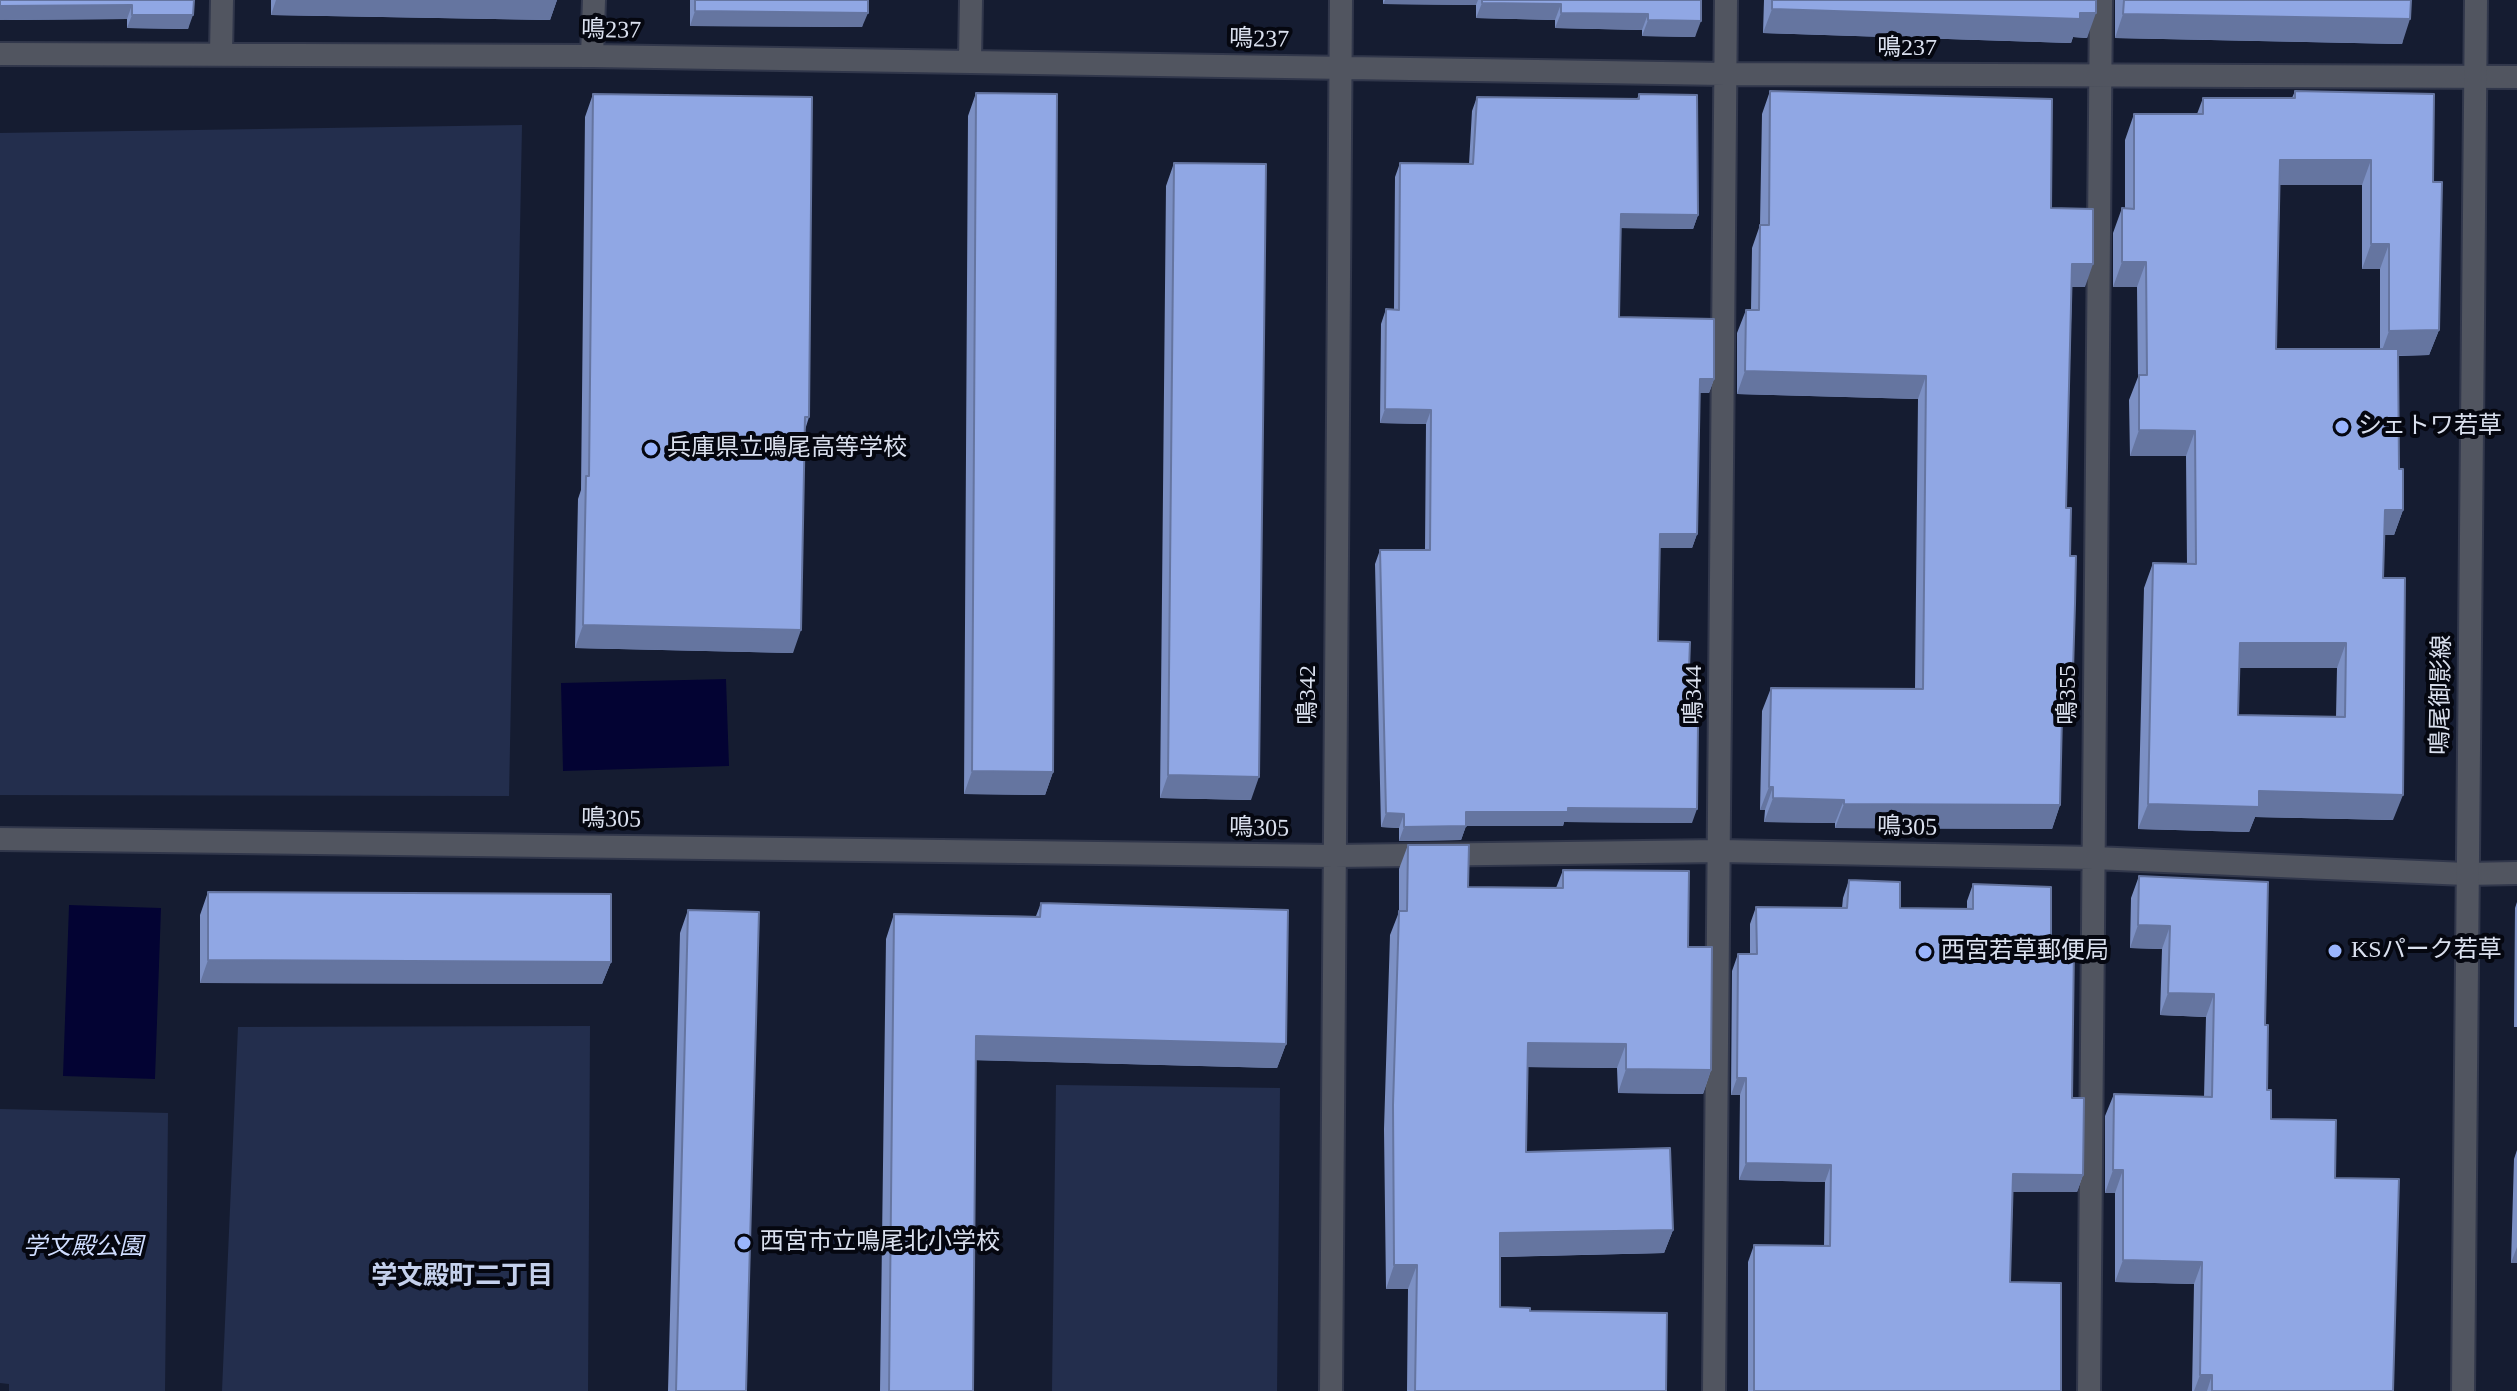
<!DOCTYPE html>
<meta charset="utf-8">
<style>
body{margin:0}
canvas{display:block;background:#151c31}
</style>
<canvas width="2517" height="1391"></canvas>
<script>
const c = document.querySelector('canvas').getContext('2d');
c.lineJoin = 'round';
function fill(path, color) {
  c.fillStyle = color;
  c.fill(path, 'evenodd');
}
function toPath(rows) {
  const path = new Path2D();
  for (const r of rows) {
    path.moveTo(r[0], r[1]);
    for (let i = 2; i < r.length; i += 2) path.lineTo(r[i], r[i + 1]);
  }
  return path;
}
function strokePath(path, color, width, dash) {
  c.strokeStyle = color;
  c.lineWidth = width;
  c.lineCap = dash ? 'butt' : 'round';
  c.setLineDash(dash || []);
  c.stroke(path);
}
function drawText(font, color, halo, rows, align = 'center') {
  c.font = font + ' "Times New Roman","Noto Sans JP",serif';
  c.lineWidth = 8;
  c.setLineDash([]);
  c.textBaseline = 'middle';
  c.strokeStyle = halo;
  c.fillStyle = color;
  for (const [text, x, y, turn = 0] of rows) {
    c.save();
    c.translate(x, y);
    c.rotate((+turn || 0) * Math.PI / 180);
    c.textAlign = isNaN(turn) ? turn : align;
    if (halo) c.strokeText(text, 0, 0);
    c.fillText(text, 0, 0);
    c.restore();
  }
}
fill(toPath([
 [522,125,509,796,0,795,0,133],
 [590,1026,588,1391,222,1391,238,1027],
 [1056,1085,1280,1088,1277,1391,1052,1391],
 [0,1109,168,1113,165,1391,9,1391,9,1384,0,1383]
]), '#232e4d');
fill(toPath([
 [726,679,729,766,563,771,561,683],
 [69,905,161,908,155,1079,63,1076]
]), '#030333');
const minor = toPath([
 [0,54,592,56,1725,74,2517,77],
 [221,54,222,0],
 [592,56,594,0],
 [970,61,971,0],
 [0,839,1334,856,1720,851,2094,858,2466,874,2517,873],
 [1331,1391,1341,0],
 [1714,1391,1726,0],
 [2089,1391,2101,0]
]);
const tertiary = toPath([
 [2463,1391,2476,0]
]);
strokePath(minor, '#31374b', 26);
strokePath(tertiary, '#31374b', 26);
strokePath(minor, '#515560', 22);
strokePath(tertiary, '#515560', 22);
fill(toPath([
 [194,0,188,29,127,28,127,19,0,20],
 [271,0,557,0,550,20,271,15],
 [690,0,868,0,862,27,690,26],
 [1383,0,1701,0,1695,37,1642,36,1642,30,1555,28,1555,20,1476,18,1476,5,1383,4],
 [1764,0,2096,0,2087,38,2073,37,2071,43,1763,33],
 [2115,0,2411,0,2402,44,2115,38],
 [1770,91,2051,208,2085,287,2072,287,2066,508,2070,556,2073,670,2064,694,2062,694,2060,805,2052,829,1835,828,1835,823,1764,822,1765,810,1760,810,1762,711,1771,688,1915,689,1918,399,1737,394,1737,333,1746,310,1751,310,1752,248,1760,225,1762,114],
 [2295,91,2433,182,2439,330,2429,355,2398,356,2399,469,2403,510,2394,535,2384,535,2383,578,2393,820,2255,817,2249,832,2138,829,2144,588,2153,563,2187,564,2186,456,2130,456,2129,400,2138,377,2137,287,2113,287,2113,233,2122,208,2125,209,2125,140,2134,114,2197,114,2203,98,2292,98],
 [2280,185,2362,185,2362,269,2380,269,2380,349,2276,349],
 [2239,668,2337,668,2336,717,2238,715],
 [976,93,1053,772,1045,795,964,794,968,116],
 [593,94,809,417,805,430,793,653,575,648,578,499,581,490,585,117],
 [1639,94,1698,215,1693,229,1621,228,1619,317,1714,379,1709,393,1700,393,1697,534,1692,548,1660,548,1658,641,1687,725,1692,823,1564,822,1563,826,1466,826,1461,840,1399,841,1399,828,1381,827,1375,564,1380,550,1425,550,1426,424,1380,423,1381,324,1386,309,1394,310,1395,177,1400,163,1469,164,1472,111,1477,97,1637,99],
 [1174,163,1251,800,1160,798,1166,186],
 [1408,845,1468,887,1556,888,1563,870,1688,947,1711,1070,1703,1094,1618,1093,1617,1068,1527,1067,1526,1152,1673,1230,1664,1253,1500,1257,1500,1307,1530,1311,1666,1391,1407,1391,1408,1289,1386,1289,1384,1129,1390,935,1399,912,1399,869],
 [2139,876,2265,1025,2267,1090,2271,1119,2335,1178,2393,1391,2192,1391,2194,1284,2115,1282,2115,1193,2105,1193,2105,1116,2114,1094,2204,1097,2206,1017,2160,1015,2162,949,2130,948,2131,898],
 [1849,880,1900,908,1967,909,1967,901,1973,884,2051,946,2083,1175,2077,1192,2013,1192,2010,1282,2061,1391,1748,1391,1748,1262,1754,1245,1824,1246,1825,1182,1739,1180,1740,1095,1731,1095,1732,971,1738,954,1750,954,1750,924,1756,907,1842,908,1843,898],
 [208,892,611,962,602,984,200,983,200,915],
 [2517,902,2517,1027,2514,1027,2515,908],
 [1041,903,1286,1044,1277,1068,976,1060,973,1391,880,1391,886,939,894,914,1036,916],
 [688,910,746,1391,668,1391,680,933],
 [2517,1150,2517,1263,2511,1263,2514,1159]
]), '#7c90c4');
fill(toPath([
 [276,0,557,0,550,20,271,15],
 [1385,0,1478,0,1476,5,1383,4],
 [1482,3,1561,4,1555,20,1476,18],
 [132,5,127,19,0,20,0,6],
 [1772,9,2080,13,2096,13,2087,38,2073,37,2071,43,1763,33],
 [695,11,868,13,862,27,690,26],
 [1561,13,1648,14,1642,30,1555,28],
 [2123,14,2410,19,2402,44,2115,38],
 [132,15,193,15,188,29,127,28],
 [1648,20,1701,21,1695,37,1642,36],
 [2280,160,2371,160,2362,185,2271,185],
 [1621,214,1698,215,1693,229,1616,228],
 [2371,244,2389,244,2380,269,2362,269],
 [2122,262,2146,262,2137,287,2113,287],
 [2072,264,2093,264,2085,287,2064,287],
 [2439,330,2429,355,2380,356,2389,331],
 [1745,371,1926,376,1918,399,1737,394],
 [1700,379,1714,379,1709,393,1695,393],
 [1385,409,1431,410,1426,424,1380,423],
 [2139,430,2195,431,2186,456,2130,456],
 [2385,510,2403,510,2394,535,2375,535],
 [1660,534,1697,534,1692,548,1655,548],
 [583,625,801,630,793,653,575,648],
 [2240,643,2346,643,2337,668,2230,668],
 [2063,670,2073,670,2064,694,2055,693],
 [972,771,1053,772,1045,795,964,794],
 [1168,775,1259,777,1251,800,1160,798],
 [1769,787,1773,787,1765,810,1760,810],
 [2259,791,2403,795,2393,820,2255,817,2249,832,2138,829,2148,804],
 [1773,798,1844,800,1835,823,1764,822],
 [1844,804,2060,805,2052,829,1835,828],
 [1568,808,1697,809,1692,823,1564,822,1563,826,1461,826,1466,812],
 [1386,813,1404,814,1399,828,1381,827],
 [1466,826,1461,840,1399,841,1404,827],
 [2138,925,2170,926,2162,949,2130,948],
 [208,960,611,962,602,984,200,983],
 [2168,993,2214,994,2206,1017,2160,1015],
 [976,1036,1286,1044,1277,1068,967,1060],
 [1528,1043,1626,1044,1617,1068,1519,1067],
 [1626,1069,1711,1070,1703,1094,1618,1093],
 [1737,1078,1746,1078,1740,1095,1731,1095],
 [1746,1163,1831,1165,1825,1182,1739,1180],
 [2113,1170,2123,1170,2115,1193,2105,1193],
 [2013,1174,2083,1175,2077,1192,2007,1192],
 [1673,1230,1664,1253,1491,1257,1500,1233],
 [2517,1247,2517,1263,2511,1263],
 [2123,1260,2202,1262,2194,1284,2115,1282],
 [1394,1265,1417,1265,1408,1289,1386,1289],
 [2200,1375,2212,1375,2207,1391,2194,1391]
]), '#6575a0');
const building = toPath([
 [0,0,194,0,193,15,132,15,132,5,0,6,0,0],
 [695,0,868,0,868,13,695,11,695,0],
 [1482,0,1701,0,1701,21,1648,20,1648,14,1561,13,1561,4,1482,3,1482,0],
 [1772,0,2096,0,2096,13,2080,13,2080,19,1772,9,1772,0],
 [2124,0,2411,0,2410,19,2123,14,2124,0],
 [1770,91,2052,99,2051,208,2093,209,2093,264,2072,264,2066,508,2071,508,2070,556,2076,556,2075,604,2073,670,2063,670,2060,805,1844,804,1844,800,1773,798,1773,787,1769,787,1771,688,1923,689,1926,376,1745,371,1746,310,1759,310,1760,225,1769,225,1770,91],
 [2295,91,2434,94,2433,182,2442,182,2439,330,2389,331,2389,244,2371,244,2371,160,2280,160,2276,349,2398,349,2399,469,2403,469,2403,510,2385,510,2383,578,2405,578,2403,795,2259,791,2259,807,2148,804,2153,563,2196,564,2195,431,2139,430,2139,375,2147,375,2146,262,2122,262,2122,208,2134,209,2134,114,2203,114,2203,98,2295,98,2295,91],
 [2240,643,2346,643,2345,717,2238,715,2240,643],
 [976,93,1057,94,1053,772,972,771,976,93],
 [593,94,812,97,809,417,805,417,801,630,583,625,586,476,589,476,593,94],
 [1639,94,1697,95,1698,215,1621,214,1619,317,1714,319,1714,379,1700,379,1697,534,1660,534,1658,641,1690,642,1687,725,1698,725,1697,809,1568,808,1568,812,1466,812,1466,826,1404,827,1404,814,1386,813,1380,550,1430,550,1431,410,1385,409,1386,309,1399,310,1400,163,1473,164,1477,97,1639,99,1639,94],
 [1174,163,1266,164,1259,777,1168,775,1174,163],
 [1408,845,1469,845,1468,887,1563,888,1563,870,1689,871,1688,947,1712,947,1711,1070,1626,1069,1626,1044,1528,1043,1526,1152,1670,1148,1673,1230,1500,1233,1500,1307,1530,1308,1530,1311,1667,1313,1666,1391,1415,1391,1417,1265,1394,1265,1393,1105,1399,911,1407,911,1408,845],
 [2139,876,2268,882,2265,1025,2268,1025,2267,1090,2271,1090,2271,1119,2336,1120,2335,1178,2399,1179,2393,1391,2212,1391,2212,1375,2200,1375,2202,1262,2123,1260,2123,1170,2113,1170,2114,1094,2212,1097,2214,994,2168,993,2170,926,2138,925,2139,876],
 [1849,880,1900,882,1900,908,1973,909,1973,884,2051,887,2051,946,2074,947,2072,1098,2084,1098,2083,1175,2013,1174,2010,1282,2061,1283,2061,1391,1754,1391,1754,1245,1830,1246,1831,1165,1746,1163,1746,1078,1737,1078,1738,954,1757,954,1756,907,1847,908,1849,880],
 [208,892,611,894,611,962,208,960,208,892],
 [1041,903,1288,910,1286,1044,976,1036,973,1391,889,1391,894,914,1040,917,1041,903],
 [688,910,759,912,746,1391,676,1391,688,910]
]);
fill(building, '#90a7e4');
strokePath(building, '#6575a0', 2);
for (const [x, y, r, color] of [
 [2342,427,8,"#9ab5fd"],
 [651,449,8,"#9ab5fd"],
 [2335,951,8,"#9ab5fd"],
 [1925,952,8,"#9ab5fd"],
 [744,1243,8,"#9ab5fd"]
]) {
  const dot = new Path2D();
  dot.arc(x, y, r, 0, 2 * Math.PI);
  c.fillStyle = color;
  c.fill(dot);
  strokePath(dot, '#050710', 3);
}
drawText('24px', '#dae0ee', '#050710', [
 ["鳴237",611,31,1],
 ["鳴237",1259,40,1],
 ["鳴237",1907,49],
 ["鳴342",1309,695,-90],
 ["鳴344",1695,695,-90],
 ["鳴355",2069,695,-90],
 ["鳴尾御影線",2442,695,-89],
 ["鳴305",611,820,1],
 ["鳴305",1907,828,1],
 ["鳴305",1259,829,1]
]);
drawText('24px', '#dae0ee', '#050710', [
 ["シェトワ若草",2358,427],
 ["兵庫県立鳴尾高等学校",667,449],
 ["KSパーク若草",2351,951],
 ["西宮若草郵便局",1941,952],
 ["西宮市立鳴尾北小学校",760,1243]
], 'left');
drawText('italic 24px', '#cfddff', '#050710', [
 ["学文殿公園",83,1248]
]);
drawText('bold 26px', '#c4d0ec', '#050710', [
 ["学文殿町二丁目",462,1277]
]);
</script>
